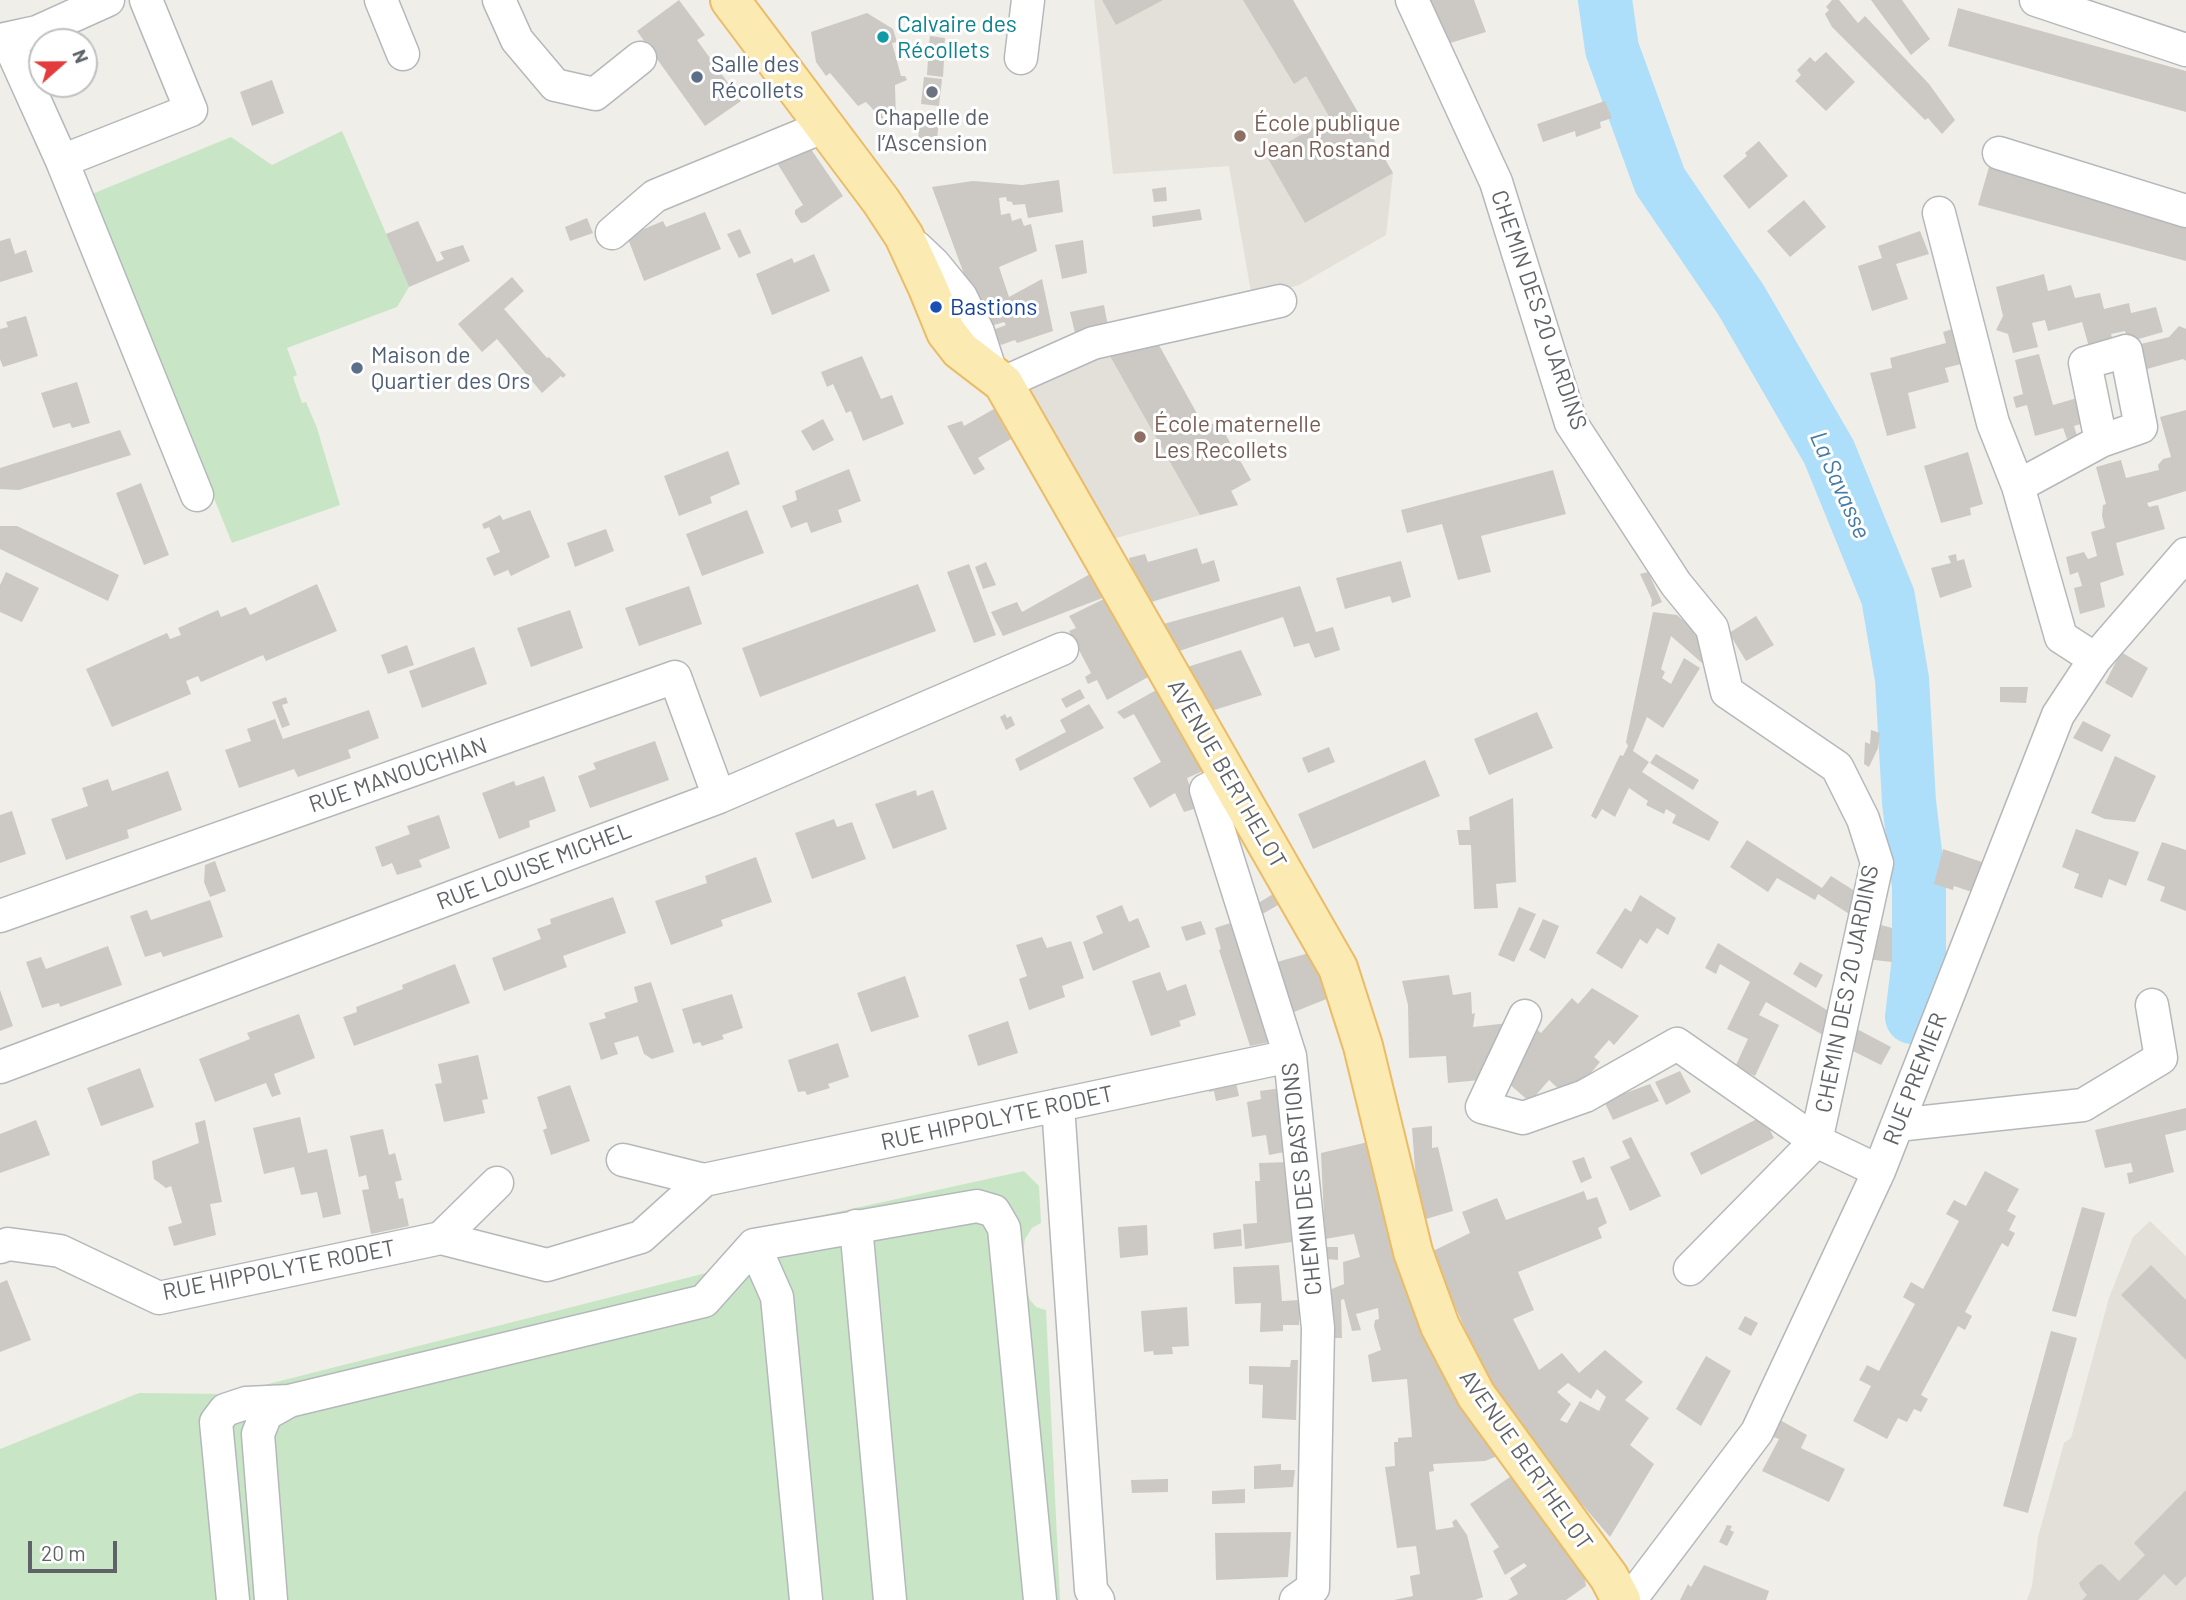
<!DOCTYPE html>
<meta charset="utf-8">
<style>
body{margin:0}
#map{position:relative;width:2186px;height:1600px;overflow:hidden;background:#f0eee8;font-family:Barlow,sans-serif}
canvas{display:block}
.north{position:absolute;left:28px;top:28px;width:70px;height:70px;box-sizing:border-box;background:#fff;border:2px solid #bfc1c2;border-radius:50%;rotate:69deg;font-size:19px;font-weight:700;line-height:28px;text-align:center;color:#5f6367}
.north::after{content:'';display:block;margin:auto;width:24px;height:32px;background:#e23c3c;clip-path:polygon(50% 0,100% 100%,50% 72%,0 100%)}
.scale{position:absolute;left:28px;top:1541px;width:89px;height:32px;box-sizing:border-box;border:4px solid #5f6367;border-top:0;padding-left:9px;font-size:21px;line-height:24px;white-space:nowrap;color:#5f6367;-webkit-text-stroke:5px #fff;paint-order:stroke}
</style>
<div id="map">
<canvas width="2186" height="1600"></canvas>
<div class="north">N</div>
<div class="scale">20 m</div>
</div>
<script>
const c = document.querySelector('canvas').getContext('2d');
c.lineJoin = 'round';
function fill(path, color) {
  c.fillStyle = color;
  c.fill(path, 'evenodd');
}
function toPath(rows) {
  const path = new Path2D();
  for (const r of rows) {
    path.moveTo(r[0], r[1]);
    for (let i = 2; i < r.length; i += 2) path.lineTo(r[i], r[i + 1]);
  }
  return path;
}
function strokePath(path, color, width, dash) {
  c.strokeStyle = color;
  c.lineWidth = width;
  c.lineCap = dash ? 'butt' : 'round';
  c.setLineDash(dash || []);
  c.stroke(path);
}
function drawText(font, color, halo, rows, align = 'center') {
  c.font = font + ' Barlow,sans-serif';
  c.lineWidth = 6;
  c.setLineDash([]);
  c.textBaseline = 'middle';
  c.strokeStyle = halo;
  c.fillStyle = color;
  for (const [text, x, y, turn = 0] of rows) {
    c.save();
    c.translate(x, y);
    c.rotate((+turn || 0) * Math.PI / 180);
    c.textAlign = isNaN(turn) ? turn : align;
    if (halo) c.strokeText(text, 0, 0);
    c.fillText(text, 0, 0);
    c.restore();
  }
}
fill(toPath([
 [1094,0,1293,0,1393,173,1386,235,1299,285,1252,298,1229,166,1113,174],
 [1134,343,1205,427,1218,421,1250,480,1231,490,1238,505,1112,539,1029,395,1030,382,1060,367,1110,356],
 [2150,1221,2186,1256,2186,1600,2027,1600,2032,1586,2038,1537,2064,1443,2071,1438,2109,1298,2133,1237]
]), '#e3dfd9');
fill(toPath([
 [342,131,409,287,397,307,287,348,297,375,293,377,302,403,306,402,317,428,340,505,232,543,92,194,231,137,272,165],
 [1024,1171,1039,1186,1041,1223,1032,1228,1025,1239,1020,1270,1030,1300,1036,1307,1046,1310,1060,1600,0,1600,0,1449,139,1393,229,1394,706,1273,751,1231]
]), '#c8e6c6');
strokePath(toPath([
 [1605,0,1612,49,1660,181,1741,300,1829,452,1888,597,1902,679,1909,802,1919,886,1919,959,1912,1017]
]), '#addffb', 54);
fill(toPath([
 [679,0,705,35,697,40,741,101,705,126,637,31],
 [1102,0,1163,0,1116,25],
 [1243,0,1293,0,1393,173,1305,223,1266,155,1330,118,1306,76,1294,84],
 [1430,0,1474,0,1486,32,1447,44],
 [1832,0,1839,0,1858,23,1865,16,1929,84,1955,120,1942,134,1928,118,1925,120,1832,27,1825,14,1829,10,1826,7],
 [1871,0,1902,0,1930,39,1911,55],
 [1958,8,2186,71,2186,112,1948,46],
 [867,13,893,29,897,42,892,43,901,76,905,76,907,80,895,85,896,119,885,122,866,102,858,106,830,73,826,76,816,62,811,32],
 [930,36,945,38,943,57,928,55],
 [1826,52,1855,82,1826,111,1795,81,1801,75,1797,70,1810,57,1815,62],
 [928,59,944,60,943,77,927,75],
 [924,77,942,79,939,106,921,104],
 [272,80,284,113,252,126,240,92],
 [1605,101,1612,118,1600,122,1601,128,1576,137,1575,131,1543,142,1537,124],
 [921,115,939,117,937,141,918,139],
 [804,139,843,196,806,222,801,223,795,214,795,210,803,205,774,158],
 [1759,141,1788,176,1749,209,1723,176,1747,156,1745,153],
 [1989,167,2186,221,2186,261,1978,205],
 [1059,180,1063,212,1028,218,1025,204,1013,205,1012,202,1007,201,1006,197,999,198,1001,215,1010,213,1012,221,1021,218,1024,226,1031,224,1037,251,999,267,1009,297,1042,279,1053,331,1017,343,1015,340,1001,345,993,330,1006,325,1004,322,991,326,968,285,932,187,973,181,1022,185],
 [1166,187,1167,201,1154,202,1152,189],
 [1804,200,1826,227,1790,257,1767,231],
 [1200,209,1202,220,1153,227,1152,216],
 [705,212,721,249,644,281,627,236,663,221,666,227],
 [587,218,593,233,570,241,565,227],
 [418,221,437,262,444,259,440,252,463,245,470,261,409,287,386,234],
 [740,229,751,253,739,258,727,234],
 [1920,231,1929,254,1896,264,1908,299,1872,311,1858,266,1882,258,1878,246],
 [10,238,15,254,26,250,33,272,0,282,0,241],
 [1083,240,1087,273,1062,279,1055,245],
 [814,254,830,291,772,315,756,274,792,258,794,263],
 [2044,274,2048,291,2071,285,2075,298,2100,293,2104,309,2129,303,2131,313,2156,307,2163,332,2128,342,2125,331,2111,334,2113,341,2089,347,2082,322,2048,331,2045,320,2032,323,2038,347,2013,353,2008,334,1996,330,2003,316,1996,287],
 [512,277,524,291,504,309,547,358,549,357,566,375,563,378,561,376,542,393,497,339,482,352,458,324],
 [1104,305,1108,326,1075,333,1070,312],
 [26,316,38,356,3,367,0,359,0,329,8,327,6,322],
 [2179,326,2186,329,2186,361,2183,359,2147,369,2141,344,2169,337],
 [1956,328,1965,363,1945,368,1949,382,1908,393,1916,428,1887,436,1870,373,1892,368,1890,358,1946,343,1943,332],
 [1155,338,1205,428,1218,421,1251,480,1231,491,1238,505,1200,515,1110,356,1134,343],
 [2039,354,2053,405,2077,398,2084,423,2074,426,2077,436,2067,439,2063,428,2035,436,2027,405,2016,408,2013,397,2023,394,2015,360],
 [862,356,881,399,892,395,904,424,863,441,851,411,846,413,833,384,827,387,821,372],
 [77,382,90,423,72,428,70,423,53,428,41,393],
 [994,409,1011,439,978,458,985,469,974,475,947,426,962,421,964,426],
 [2186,410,2186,491,2147,503,2149,507,2158,505,2165,529,2116,543,2124,575,2100,583,2105,607,2080,614,2074,588,2082,586,2078,572,2070,575,2066,557,2084,552,2088,559,2097,556,2091,532,2105,528,2102,516,2103,505,2106,504,2096,467,2121,460,2126,478,2159,470,2158,465,2163,459,2171,457,2160,417],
 [823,419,834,440,813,451,801,431],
 [120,430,131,455,19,490,0,489,0,468],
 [728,451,740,484,710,497,712,503,679,516,664,476],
 [1968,452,1983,504,1970,508,1971,515,1941,523,1924,466],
 [849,469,861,501,838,510,842,522,811,533,807,522,791,528,782,506,797,500,795,491],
 [1553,470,1566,514,1481,536,1491,572,1458,580,1442,524,1407,533,1401,510],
 [141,483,169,555,144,565,116,493],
 [530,510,550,557,511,576,508,570,494,576,486,558,500,552,489,527,484,529,482,524,500,515,503,520],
 [747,510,764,553,702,576,686,534],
 [0,526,17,526,119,575,108,601,0,549],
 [606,529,614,551,575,567,567,543],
 [1197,548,1202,564,1214,560,1220,581,1148,603,1127,567,1131,566,1129,558,1145,554,1148,562],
 [1956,554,1957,561,1964,559,1972,587,1940,598,1931,568,1951,563,1948,556],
 [1401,561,1411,597,1392,603,1390,596,1345,609,1336,578],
 [986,562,996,585,983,589,975,567],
 [969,564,996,635,974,643,947,572],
 [6,572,39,588,22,622,0,612,0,585],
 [1648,572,1662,602,1651,607,1652,600,1640,574],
 [1092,573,1105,597,1003,636,991,612,1017,602,1022,612],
 [317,584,337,631,266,661,263,655,201,682,198,676,186,681,191,694,112,727,86,669,167,633,170,639,181,635,178,628,218,610,221,617,246,607,250,615],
 [918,584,936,631,760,697,742,648],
 [689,586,702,624,639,646,625,608],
 [1300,586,1316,632,1333,627,1340,650,1315,658,1309,643,1294,647,1283,617,1176,652,1160,625],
 [1106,598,1150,676,1107,700,1097,680,1088,684,1085,677,1091,673,1069,631,1076,628,1069,616],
 [570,610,583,648,531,667,517,628],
 [1653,612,1677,615,1713,646,1702,663,1671,636,1661,669,1665,672,1662,678,1671,684,1684,658,1700,668,1663,728,1647,717,1633,751,1649,762,1642,772,1719,822,1709,841,1672,823,1676,815,1666,809,1664,814,1646,805,1648,801,1629,788,1615,817,1602,809,1596,819,1591,816,1620,755,1623,756,1628,746,1626,742],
 [1756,616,1774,645,1746,661,1729,633],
 [407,645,414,665,388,674,381,655],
 [474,647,487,684,422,708,409,671],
 [1241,650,1262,695,1208,712,1184,668],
 [2121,652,2148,668,2132,698,2105,683],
 [2000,687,2028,687,2026,703,2000,702],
 [1080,689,1085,698,1066,708,1061,699],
 [1158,689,1203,771,1187,778,1197,808,1184,812,1175,793,1150,808,1133,778,1161,762,1134,714,1124,719,1117,712],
 [286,697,288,703,282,705,290,725,282,728,272,702],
 [1089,704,1104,728,1020,771,1015,759,1066,732,1060,720],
 [369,710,379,738,348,750,351,758,298,777,294,769,239,788,225,750,251,741,247,729,275,719,283,739],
 [1537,712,1553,748,1489,775,1474,739],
 [1005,714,1007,718,1011,716,1015,725,1006,730,1000,717],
 [2083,721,2111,735,2102,752,2073,738],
 [1871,730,1880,733,1878,748,1869,767,1864,764,1865,742,1870,744],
 [655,741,669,780,590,808,578,776,596,769,593,763],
 [1329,747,1335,762,1308,773,1302,758],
 [1656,754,1699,780,1693,790,1650,763],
 [2115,756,2156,776,2135,822,2105,819,2091,813],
 [1425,760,1440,796,1313,849,1298,814],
 [168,771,182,810,127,830,129,838,66,860,51,819,88,806,82,788,108,779,112,791],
 [544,776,556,811,529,821,530,827,499,839,482,793,514,781,516,786],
 [916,790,917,796,933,790,947,829,893,849,875,804],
 [1513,798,1516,882,1496,884,1498,908,1474,909,1471,845,1459,845,1457,830,1470,830,1469,817],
 [12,811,26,854,0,863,0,815],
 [439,815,450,848,419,860,422,867,397,875,392,863,382,867,375,847,410,834,407,826],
 [834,819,837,827,852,822,866,859,812,879,795,833],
 [2076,829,2139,852,2126,886,2109,879,2102,898,2074,888,2079,874,2062,867],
 [1747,840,1822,888,1831,876,1858,893,1854,917,1818,894,1815,900,1777,878,1768,892,1730,867],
 [2162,842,2186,850,2186,911,2160,901,2165,887,2147,880],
 [1943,849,1991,865,1981,895,1954,886,1953,890,1934,884],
 [756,857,772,902,721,920,723,926,671,945,655,901,707,883,705,876],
 [215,861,226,891,210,897,204,882,205,865],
 [1273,894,1278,905,1259,916,1255,905],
 [1640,895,1676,918,1668,935,1657,928,1647,944,1640,939,1622,969,1596,953,1625,908,1631,912],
 [613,897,626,933,563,956,567,967,504,991,492,958,541,939,537,929,551,924,550,919],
 [210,900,223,937,163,957,161,952,145,957,130,916,147,910,151,920],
 [1122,905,1129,922,1138,918,1150,947,1093,971,1083,942,1103,933,1096,916],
 [1519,907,1536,914,1514,962,1498,955],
 [1543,919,1559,926,1545,959,1529,950],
 [1201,921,1206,934,1186,941,1181,927],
 [1237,921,1270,1042,1250,1046,1219,950,1221,949,1215,928],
 [1874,923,1892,928,1892,962,1866,959],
 [1042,937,1047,948,1071,941,1084,978,1062,986,1065,997,1029,1010,1019,979,1027,976,1016,945],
 [1718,943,1835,1015,1828,1038,1766,1002,1759,1015,1779,1025,1755,1076,1735,1067,1748,1039,1727,1029,1750,982,1720,964,1716,974,1705,968],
 [108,946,122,985,60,1007,59,1003,42,1008,26,962,41,957,46,969],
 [1309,953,1329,998,1294,1012,1277,962],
 [1800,962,1823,975,1816,988,1793,974],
 [455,964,470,1003,354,1046,343,1017,357,1012,356,1007,403,989,402,985],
 [1160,972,1167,991,1186,984,1196,1015,1179,1021,1181,1026,1151,1036,1132,981],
 [1449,975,1453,995,1471,992,1472,1014,1475,1013,1473,1027,1508,1023,1491,1079,1448,1083,1446,1056,1409,1058,1408,1005,1402,981],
 [905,976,919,1017,871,1032,857,993],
 [651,982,674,1052,652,1059,644,1054,638,1036,614,1043,618,1054,601,1060,589,1023,606,1018,604,1013,638,1002,634,987],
 [1592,988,1639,1016,1614,1045,1609,1040,1594,1057,1600,1062,1580,1086,1574,1081,1563,1093,1549,1080,1530,1102,1501,1077,1534,1027,1541,1033,1572,998,1578,1004],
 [0,990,13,1026,0,1031],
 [732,994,743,1028,722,1035,724,1039,702,1046,700,1042,693,1044,682,1009],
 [299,1014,315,1058,274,1074,281,1094,272,1097,266,1083,215,1102,199,1059,250,1039,247,1033],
 [1008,1021,1018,1053,978,1066,968,1035],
 [1857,1029,1891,1047,1881,1065,1847,1048],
 [838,1043,849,1077,828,1084,830,1088,807,1095,805,1091,798,1092,788,1060],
 [478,1055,488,1099,482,1100,485,1113,444,1122,435,1084,442,1083,438,1064],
 [140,1068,154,1107,101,1126,87,1088],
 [1680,1071,1691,1092,1666,1105,1655,1082],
 [1235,1078,1239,1096,1216,1101,1214,1091,1209,1092,1207,1084],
 [1650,1084,1659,1101,1613,1120,1604,1101],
 [570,1085,590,1141,551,1155,543,1130,547,1128,537,1097],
 [1281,1088,1290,1151,1269,1155,1266,1135,1252,1137,1247,1102,1261,1099,1260,1091],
 [2186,1108,2186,1130,2165,1135,2174,1172,2129,1184,2127,1173,2133,1172,2131,1163,2105,1168,2095,1130],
 [1763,1116,1774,1138,1701,1175,1690,1153],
 [300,1117,308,1153,327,1149,341,1214,323,1218,317,1192,301,1195,294,1167,264,1174,253,1128],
 [36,1120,50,1155,0,1173,0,1134],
 [205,1120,222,1202,210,1204,216,1235,174,1246,168,1227,182,1223,171,1186,166,1188,154,1179,152,1161,199,1143,195,1123],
 [1432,1126,1432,1148,1438,1147,1453,1211,1419,1221,1412,1128],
 [383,1129,389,1155,395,1153,402,1180,395,1182,399,1199,403,1198,409,1226,371,1234,362,1190,369,1189,366,1175,359,1177,350,1136],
 [1631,1137,1661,1196,1630,1211,1610,1167,1630,1158,1622,1141],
 [1368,1142,1386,1228,1389,1228,1500,1455,1485,1461,1433,1464,1434,1471,1429,1472,1436,1530,1454,1527,1452,1522,1456,1519,1467,1535,1483,1597,1475,1600,1394,1600,1413,1596,1410,1576,1420,1574,1416,1546,1397,1548,1385,1467,1395,1466,1394,1442,1398,1442,1398,1438,1412,1437,1407,1379,1372,1382,1368,1355,1381,1350,1374,1326,1375,1320,1379,1319,1378,1308,1356,1314,1361,1330,1352,1331,1344,1299,1341,1300,1342,1338,1328,1338,1327,1291,1344,1284,1343,1262,1360,1257,1354,1234,1325,1239,1321,1153],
 [1584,1157,1592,1178,1581,1183,1572,1161],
 [1290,1162,1298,1241,1245,1249,1243,1224,1257,1223,1255,1181,1260,1181,1259,1163],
 [1985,1171,2019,1189,2007,1211,2016,1216,2009,1230,2015,1233,2008,1247,2002,1243,1965,1312,1972,1316,1965,1330,1958,1326,1921,1395,1928,1399,1921,1412,1914,1409,1907,1422,1898,1418,1887,1439,1853,1421,1871,1386,1859,1380,1867,1365,1879,1371,1915,1304,1903,1297,1911,1282,1923,1289,1959,1221,1946,1214,1954,1200,1966,1206],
 [1584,1191,1587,1200,1597,1197,1607,1223,1598,1228,1602,1238,1518,1272,1534,1310,1513,1319,1539,1370,1562,1353,1579,1373,1605,1350,1643,1382,1625,1400,1649,1418,1630,1445,1654,1464,1610,1537,1537,1452,1501,1399,1469,1338,1431,1252,1470,1233,1462,1212,1497,1198,1506,1220],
 [1568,1383,1591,1399,1597,1389,1606,1397,1599,1411,1580,1401,1567,1423,1560,1420,1571,1404,1557,1392],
 [2082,1207,2105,1213,2076,1317,2052,1311],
 [1147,1225,1148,1255,1120,1258,1118,1227],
 [1241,1229,1242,1246,1214,1249,1213,1233],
 [1325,1247,1338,1247,1338,1260,1326,1259],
 [1279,1265,1282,1301,1300,1300,1299,1325,1283,1325,1283,1331,1260,1332,1261,1303,1235,1304,1233,1267],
 [2151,1265,2186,1300,2186,1360,2121,1295],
 [7,1280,31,1340,0,1352,0,1283],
 [1187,1307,1189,1346,1172,1347,1173,1354,1154,1355,1153,1351,1144,1352,1141,1311],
 [1745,1316,1758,1323,1751,1336,1738,1329],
 [2051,1331,2077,1338,2028,1513,2003,1506],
 [1706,1356,1731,1371,1701,1426,1676,1409],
 [1291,1360,1298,1360,1296,1420,1262,1418,1263,1385,1249,1384,1249,1366,1290,1367],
 [1780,1420,1807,1435,1801,1448,1845,1469,1829,1502,1762,1471,1779,1439,1771,1436],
 [1281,1464,1281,1470,1295,1470,1293,1487,1254,1489,1254,1466],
 [1513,1475,1584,1574,1586,1586,1566,1600,1508,1600,1518,1594,1510,1578,1527,1566,1524,1563,1505,1575,1493,1551,1499,1547,1470,1504],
 [1168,1479,1168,1492,1132,1493,1131,1480],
 [1245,1489,1245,1503,1212,1504,1212,1491],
 [2186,1490,2186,1576,2176,1586,2164,1574,2138,1600,2082,1600,2087,1595,2081,1588,2079,1583,2098,1565,2102,1564,2119,1581,2145,1555,2134,1543],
 [1727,1525,1732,1526,1730,1530,1734,1532,1727,1546,1719,1542],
 [1291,1532,1288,1577,1216,1580,1215,1533],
 [1704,1565,1769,1591,1766,1600,1680,1600,1688,1584,1691,1587]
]), '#ccc9c4');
const minor = toPath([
 [381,0,403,54],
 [499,0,517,40,555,85,595,94,640,58],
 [1412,0,1496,182,1571,423,1676,584,1712,628,1727,692,1837,767,1863,819,1877,863,1816,1141,1690,1269],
 [2036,0,2186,50],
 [7,39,62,161,197,495],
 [0,40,37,32,108,0],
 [1021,58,1028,0],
 [1999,153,2186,211],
 [62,161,191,110,146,0],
 [1939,213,1993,423,2018,486],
 [612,233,655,196,825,126],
 [916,247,934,264,961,297,978,332,991,373],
 [1003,383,1093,343,1280,301],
 [2095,659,2061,637,2018,486,2101,441,2141,427,2126,351,2085,363,2101,441],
 [1231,778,1206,790,1290,1056,1318,1328,1313,1588,1296,1600],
 [0,916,675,677,719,797],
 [1525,1016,1482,1107,1523,1118,1585,1096,1677,1044,1816,1141,1879,1171],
 [0,1067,719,797,1062,649],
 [1058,1105,1091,1590,1098,1600],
 [1897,1125,2083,1105,2161,1058,2152,1005],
 [623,1160,704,1180],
 [856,1226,890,1600],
 [441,1238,497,1183],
 [754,1245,777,1297,806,1600],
 [0,1247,8,1244,60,1251,159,1298,441,1238,547,1265,641,1237,704,1180,1290,1056],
 [233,1600,216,1422,225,1410,246,1403,289,1401],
 [271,1600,258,1434,266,1414,289,1401,704,1301,754,1245,977,1206,994,1211,1004,1228,1040,1600],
 [1630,1600,1757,1432,1879,1171,2058,715,2095,659,2186,554]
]);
const major = toPath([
 [730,0,881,201,904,236,928,288,946,332,960,350,1003,383,1338,968,1363,1046,1413,1252,1440,1326,1476,1395,1609,1577,1621,1600]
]);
strokePath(minor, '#b5b8bb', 35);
strokePath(major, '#ebbc66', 42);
strokePath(minor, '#fff', 32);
strokePath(major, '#fbeab2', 38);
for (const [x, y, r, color] of [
 [883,37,7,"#0f9aa8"],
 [697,77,7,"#5c6f8a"],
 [932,92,7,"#6b7280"],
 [1240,136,7,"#8d6e63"],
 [936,307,7,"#1a4fb4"],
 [357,368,7,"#5c6f8a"],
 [1140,437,7,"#8d6e63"]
]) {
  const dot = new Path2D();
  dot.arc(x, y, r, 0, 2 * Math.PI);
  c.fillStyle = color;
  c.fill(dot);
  strokePath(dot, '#fff', 2.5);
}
drawText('23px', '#0d838f', '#fff', [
 ["Calvaire des",897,24],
 ["Récollets",897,50]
], 'left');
drawText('23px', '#4e5e75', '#fff', [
 ["Salle des",711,64],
 ["Récollets",711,90],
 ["Maison de",371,355],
 ["Quartier des Ors",371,381]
], 'left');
drawText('23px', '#5b616d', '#fff', [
 ["Chapelle de",932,117],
 ["l’Ascension",932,143]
]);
drawText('23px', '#785e54', '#fff', [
 ["École publique",1254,123],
 ["Jean Rostand",1254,149],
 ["École maternelle",1154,424],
 ["Les Recollets",1154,450]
], 'left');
drawText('23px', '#164399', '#fff', [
 ["Bastions",950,307]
], 'left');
drawText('23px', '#5f6367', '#fff', [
 ["CHEMIN DES 20 JARDINS",1539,310,71],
 ["AVENUE BERTHELOT",1227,774,60],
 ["RUE MANOUCHIAN",398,775,-19],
 ["RUE LOUISE MICHEL",534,866,-21],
 ["CHEMIN DES 20 JARDINS",1847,989,-79],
 ["RUE PREMIER",1915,1079,-69],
 ["RUE HIPPOLYTE RODET",997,1118,-12],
 ["CHEMIN DES BASTIONS",1302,1179,-96],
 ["RUE HIPPOLYTE RODET",279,1270,-11],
 ["AVENUE BERTHELOT",1526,1460,55]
]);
drawText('italic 24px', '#467ba5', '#fff', [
 ["La Savasse",1840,485,66]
]);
</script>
